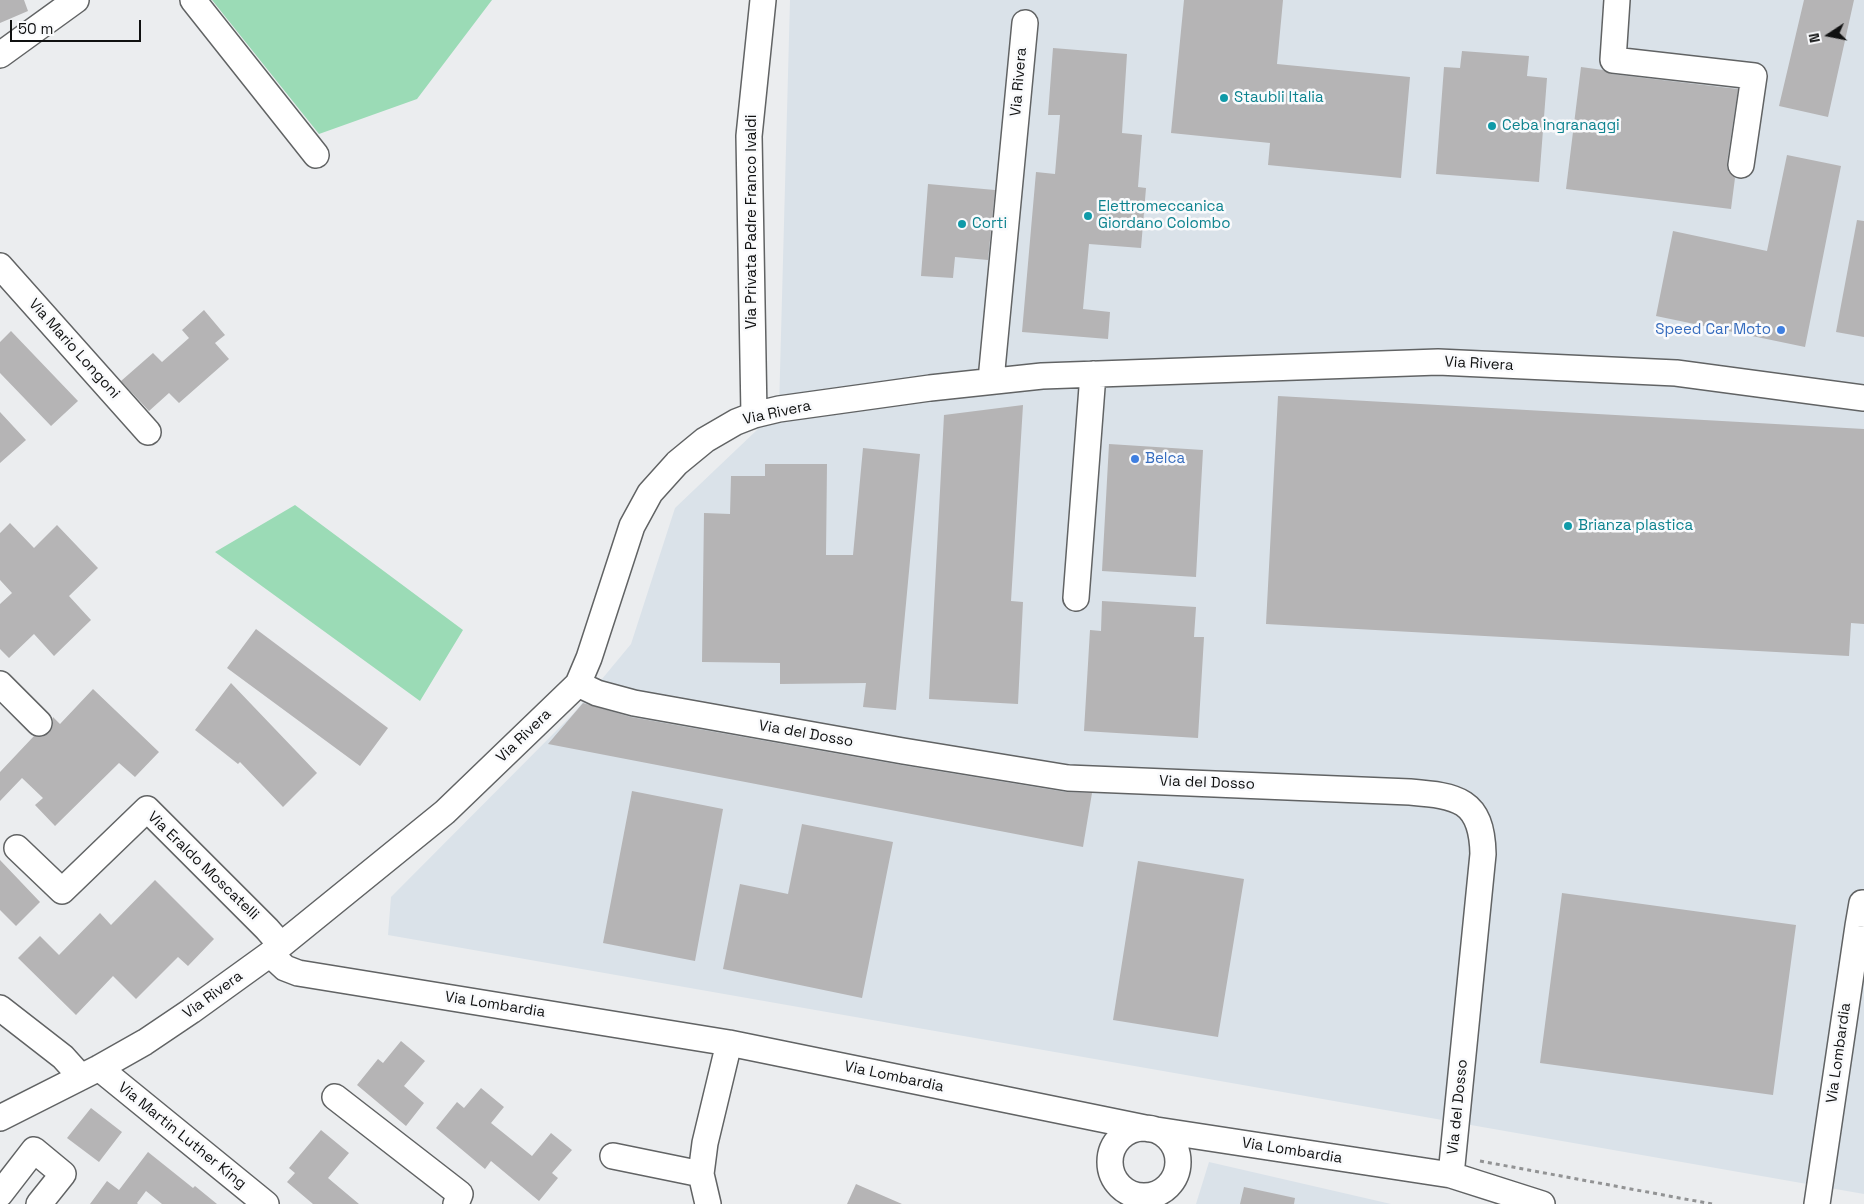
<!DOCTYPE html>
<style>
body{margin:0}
#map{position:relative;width:1864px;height:1204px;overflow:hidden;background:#ebedef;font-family:"Space Grotesk",sans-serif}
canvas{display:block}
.north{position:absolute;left:1804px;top:10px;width:50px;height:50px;-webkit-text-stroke:4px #f9fafc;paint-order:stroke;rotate:259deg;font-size:14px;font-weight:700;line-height:20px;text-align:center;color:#101111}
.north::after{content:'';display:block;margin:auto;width:18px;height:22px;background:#101111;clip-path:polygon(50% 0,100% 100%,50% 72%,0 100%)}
.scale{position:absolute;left:10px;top:20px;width:131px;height:22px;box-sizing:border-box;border:2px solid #101111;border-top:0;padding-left:6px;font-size:15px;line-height:18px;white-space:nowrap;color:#101111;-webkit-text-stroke:4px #f9fafc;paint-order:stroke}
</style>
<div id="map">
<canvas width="1864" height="1204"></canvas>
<div class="north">N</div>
<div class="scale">50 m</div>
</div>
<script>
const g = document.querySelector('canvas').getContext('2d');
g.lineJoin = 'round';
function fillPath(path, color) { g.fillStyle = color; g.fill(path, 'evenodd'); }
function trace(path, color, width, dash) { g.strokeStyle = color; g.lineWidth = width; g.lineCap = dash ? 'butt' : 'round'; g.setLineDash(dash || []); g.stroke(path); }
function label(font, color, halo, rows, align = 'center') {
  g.font = font + ' "Space Grotesk",sans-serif'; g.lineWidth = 5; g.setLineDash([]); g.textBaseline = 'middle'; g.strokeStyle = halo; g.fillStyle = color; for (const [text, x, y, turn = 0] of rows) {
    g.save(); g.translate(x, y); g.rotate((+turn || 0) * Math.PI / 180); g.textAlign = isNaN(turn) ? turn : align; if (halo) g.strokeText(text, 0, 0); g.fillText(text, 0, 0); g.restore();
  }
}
fillPath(new Path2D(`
 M790,0H1864V1194L388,935L391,897L573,714L631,644L675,508L779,409Z
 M1209,1162L1391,1204H1196Z`), '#dae2e9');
fillPath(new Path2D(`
 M212,0H492L417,99L319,134Z
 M295,505L463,630L420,701L215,552Z`), '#9bdbb6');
fillPath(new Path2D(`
 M0,0H24L28,11L0,23Z
 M1184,0H1283L1277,64L1410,77L1401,178L1268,165L1270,143L1171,133Z
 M1804,0H1854L1828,117L1779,106Z
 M1053,48L1127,54L1122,133L1142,135L1138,187L1146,188L1141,248L1089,244L1083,309L1110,312L1108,339L1022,332L1036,172L1055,174L1060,115H1048Z
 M1462,51L1529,56L1527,76L1547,78L1539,182L1436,174L1444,67L1460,68Z
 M1581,67L1603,70L1611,74L1738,89L1727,163L1728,171L1735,178L1731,209L1566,189Z
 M1787,155L1841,166L1805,347L1656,316L1673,231L1767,251Z
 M928,184L995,190L988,260L955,257L953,278L921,276Z
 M1857,220L1864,221V337L1836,332Z
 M204,310L225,335L215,343L229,359L179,403L169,393L149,411L121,381L153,353L162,362L189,338L182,330Z
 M11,331L78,401L51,426L0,373V342Z
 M1278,396L1864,429V624L1851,623L1849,656L1266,624Z
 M1023,405L1011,601L1023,602L1018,704L929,699L944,415Z
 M0,412L26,440L0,463Z
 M1109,444L1203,450L1196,577L1102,571Z
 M863,448L920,454L896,710L863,707L866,683L780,684V663L702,662L704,513L730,514L731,476H765V464H827L826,555H853Z
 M10,523L34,548L57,525L98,568L69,596L91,620L54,656L34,634L9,658L0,649V604L12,593L0,580V533Z
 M1102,601L1196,607L1194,637H1204L1198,738L1084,731L1090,630L1101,631Z
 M256,629L388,728L360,766L227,668Z
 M231,683L317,773L283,807L240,762L238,764L195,730Z
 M93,689L159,752L135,777L119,763L55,826L35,805L43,798L22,778L0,801V772L34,736L42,737L49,733L53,726V717L60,724Z
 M583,703L631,717L901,765L1066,792L1092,793L1083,847L548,744Z
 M632,791L723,809L695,961L603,943Z
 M802,824L893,842L862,998L723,969L740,884L788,894Z
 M0,860L40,902L16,926L0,910Z
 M1138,861L1244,879L1218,1037L1113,1020Z
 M155,880L214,939L188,966L178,957L136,999L113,976L76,1015L18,958L40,936L59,955L100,913L111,925Z
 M1562,893L1796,925L1773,1095L1540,1063Z
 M401,1041L425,1061L404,1086L424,1103L406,1126L357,1085L378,1059L383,1063Z
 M481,1088L504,1107L491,1123L532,1156L551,1133L572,1150L552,1173L558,1178L539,1201L491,1161L485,1169L436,1128L457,1102L464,1108Z
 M91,1108L122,1132L99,1162L67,1138Z
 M321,1130L349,1153L328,1178L359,1204H313L287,1182L295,1173L289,1168Z
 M148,1152L193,1188L195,1186L217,1204H162L146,1191L137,1203L138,1204H90L107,1181L119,1190Z
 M856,1184L902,1204H847Z
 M1244,1187L1295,1198L1294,1204H1240Z`), '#b5b4b5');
const minor = new Path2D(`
 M193,0L316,155
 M1617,0L1613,60L1754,76L1741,165
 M0,55L76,0
 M0,266L148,432
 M991,380L1025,23
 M754,415L749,136L763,0
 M1076,598L1093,374
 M0,684L39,723
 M578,684L597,693L634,703L903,751L1068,778L1410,792C1457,796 1482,799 1483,854L1451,1175
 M17,848L62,891L147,809L267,929L281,945
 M270,954L285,968L298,973L729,1043L1150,1129L1451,1175L1542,1204
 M0,1008L63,1057L81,1077
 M99,1068L266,1204
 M335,1097L460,1194L456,1204
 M0,1118L99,1068L145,1042L191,1011L270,954L445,812L578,684L589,658L632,526L650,493L677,463L705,440L736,422L754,415L779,409L930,388L1042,376L1438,362L1676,373L1864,398
 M1110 1162a34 34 0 1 1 68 0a34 34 0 1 1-68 0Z
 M613,1156L701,1174
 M0,1194L34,1150L63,1174L39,1204
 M708,1204L701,1174L705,1143L729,1043
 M1817,1204L1858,926L1862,903H1864`);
trace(minor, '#616364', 28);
trace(new Path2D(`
 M1480,1161L1712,1204`), '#929394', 3, [4, 4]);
trace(minor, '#fff', 25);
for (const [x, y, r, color] of [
 [1224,98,5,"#0f9aa8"],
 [1492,126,5,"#0f9aa8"],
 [1088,216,5,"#0f9aa8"],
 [962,224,5,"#0f9aa8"],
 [1781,330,5,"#3f7fe0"],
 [1135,459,5,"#3f7fe0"],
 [1568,526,5,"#0f9aa8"]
]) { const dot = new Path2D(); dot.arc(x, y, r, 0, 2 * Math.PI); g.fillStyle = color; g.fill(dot); trace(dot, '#f9fafc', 2); }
label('15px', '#101111', '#f9fafc', [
 ["Via Rivera",1019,82,-85],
 ["Via Privata Padre Franco Ivaldi",752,222,-90],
 ["Via Mario Longoni",74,349,48],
 ["Via Rivera",1479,364,3],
 ["Via Rivera",777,413,-12],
 ["Via del Dosso",806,734,10],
 ["Via Rivera",524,736,-44],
 ["Via del Dosso",1207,783,2],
 ["Via Eraldo Moscatelli",203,866,44],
 ["Via Rivera",213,995,-36],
 ["Via Lombardia",495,1005,9],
 ["Via Lombardia",1839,1053,-82],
 ["Via Lombardia",894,1077,12],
 ["Via del Dosso",1458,1107,-84],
 ["Via Martin Luther King",182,1136,39],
 ["Via Lombardia",1292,1151,9]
]);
label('15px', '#0d838f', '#f9fafc', [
 ["Staubli Italia",1234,98],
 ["Ceba ingranaggi",1502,126],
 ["Elettromeccanica",1098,207],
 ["Giordano Colombo",1098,224],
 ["Corti",972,224],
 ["Brianza plastica",1578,526]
], 'left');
label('15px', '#366cbe', '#f9fafc', [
 ["Speed Car Moto",1771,330],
 ["Belca",1145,459,"left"]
], 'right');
</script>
